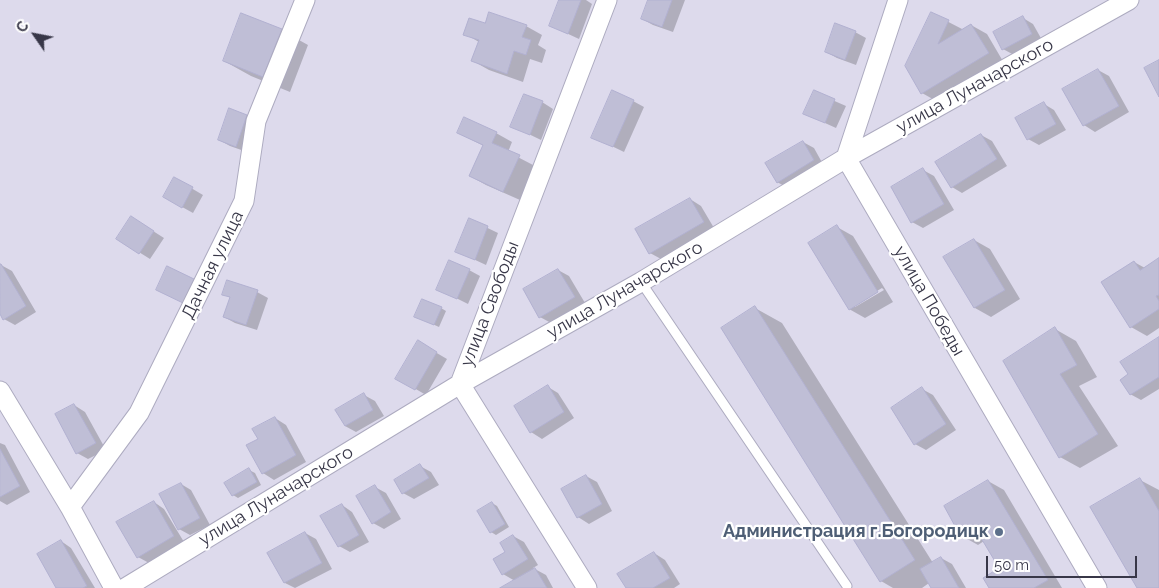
<!DOCTYPE html>
<meta charset="utf-8">
<style>
body{margin:0}
#map{position:relative;width:1159px;height:588px;overflow:hidden;background:#eae8f4;font-family:Raleway,sans-serif}
canvas{display:block}
.north{position:absolute;left:10px;top:10px;width:50px;height:50px;-webkit-text-stroke:4px #fff;paint-order:stroke;rotate:303deg;font-size:14px;font-weight:700;line-height:20px;text-align:center;color:#383748}
.north::after{content:'';display:block;margin:auto;width:18px;height:22px;background:#383748;clip-path:polygon(50% 0,100% 100%,50% 72%,0 100%)}
.scale{position:absolute;left:986px;top:556px;width:151px;height:22px;box-sizing:border-box;border:2px solid #383748;border-top:0;padding-left:6px;font-size:15px;line-height:18px;white-space:nowrap;color:#383748;-webkit-text-stroke:4px #fff;paint-order:stroke}
</style>
<div id="map">
<canvas width="1159" height="588"></canvas>
<div class="north">С</div>
<div class="scale">50 m</div>
</div>
<script>
const g = document.querySelector('canvas').getContext('2d');
g.lineJoin = 'round';
function fillPath(path, color) { g.fillStyle = color; g.fill(path, 'evenodd'); }
function trace(path, color, width, dash) { g.strokeStyle = color; g.lineWidth = width; g.lineCap = dash ? 'butt' : 'round'; g.setLineDash(dash || []); g.stroke(path); }
function label(font, color, halo, rows, align = 'center') {
  g.font = font + ' Raleway,sans-serif'; g.lineWidth = 4.5; g.setLineDash([]); g.textBaseline = 'middle'; g.strokeStyle = halo; g.fillStyle = color; for (const [text, x, y, turn = 0] of rows) {
    g.save(); g.translate(x, y); g.rotate((+turn || 0) * Math.PI / 180); g.textAlign = isNaN(turn) ? turn : align; if (halo) g.strokeText(text, 0, 0); g.fillText(text, 0, 0); g.restore();
  }
}
fillPath(new Path2D(`
 M0,0H1159V588H0Z`), '#dddaec');
fillPath(new Path2D(`
 M561,0H586L592,4L579,39L551,26Z
 M649,0H685L673,32L653,25L642,19Z
 M931,13L964,30L971,25L987,34L1004,63L938,102L922,93Z
 M1023,18L1033,24L1042,40L1014,55L1003,49Z
 M486,25L526,26L542,35L538,45L546,50L542,63L530,59L523,82L489,70L473,61L479,42L465,34Z
 M281,30L308,45L290,92L251,76L224,61Z
 M855,32L866,38L856,65L837,58L826,52Z
 M1098,70L1109,76L1129,112L1095,132L1084,125Z
 M814,92L846,106L836,128L805,114Z
 M633,101L644,107L624,152L593,137Z
 M542,102L553,109L541,140L512,126Z
 M1044,104L1054,110L1066,130L1039,145L1028,139Z
 M230,110L247,116L258,122L247,152L230,146L219,140Z
 M458,133H496L512,142L508,152L535,166L520,200L486,185L470,176L484,146Z
 M981,135L992,141L1007,166L962,193L952,187Z
 M803,142L814,148L824,166L788,188L777,182Z
 M923,170L934,176L954,210L923,228L912,222Z
 M174,178L203,195L193,213L164,197Z
 M690,199L701,206L714,228L661,259L650,253Z
 M469,219L498,233L486,265L456,251Z
 M142,224L164,238L150,259L118,239Z
 M837,227L853,236L893,302L865,318L849,309ZM882,288L884,290L855,307V304Z
 M974,240L990,249L1020,299L991,317L975,308L945,258Z
 M1159,259V328L1147,336L1131,327L1134,262L1145,268Z
 M1,265L12,271L36,312L15,325L4,319L0,312V266Z
 M469,270L480,276L468,304L438,289Z
 M558,270L569,276L585,303L551,323L540,317Z
 M228,282L257,292L268,298L257,330L235,323L224,317L231,298L224,294Z
 M441,308L446,311L439,327L421,319Z
 M755,308L782,323L933,563L941,558L952,564L966,588H932L929,583L922,588H893L881,581Z
 M1055,329L1076,341L1097,377L1079,386L1118,446L1080,468L1060,457Z
 M1159,338V389L1141,400L1130,394L1129,375Z
 M418,342L447,359L426,395L397,378Z
 M548,387L558,393L574,418L542,439L531,432L515,407Z
 M922,389L933,395L956,430L926,450L915,444Z
 M364,395L375,401L384,416L356,432L345,426Z
 M74,405L85,412L106,450L88,459L77,453Z
 M275,418L286,425L306,462L274,480L263,473L248,446L259,440Z
 M0,443L5,445L30,492L7,505L0,501Z
 M420,466L431,472L439,485L414,499L403,493Z
 M249,470L255,473L261,485L238,498L233,495Z
 M586,476L597,482L612,511L589,524L578,517Z
 M1140,480L1159,490V588H1139Z
 M988,481L1004,490L1062,588H990L1000,569L984,541L978,545L962,536Z
 M181,484L191,490L210,525L190,535L179,529Z
 M375,487L386,493L401,519L384,529L373,523Z
 M154,502L164,509L184,542L149,563L138,557Z
 M492,503L497,506L509,527L496,535L491,532Z
 M342,505L352,512L369,542L350,552L339,546Z
 M305,533L316,539L332,569L295,588L285,583L269,553Z
 M513,536L524,542L538,565L533,568L546,575L553,588H502L515,581L503,574L507,552Z
 M61,541L71,548L95,588H57Z
 M654,553L665,560L680,584L674,588H627Z`), '#0003');
const building = new Path2D(`
 M559,0H581L568,34L549,26Z
 M648,0H672L662,27L641,19Z
 M489,12L527,25L522,37L531,40L526,55L514,51L507,74L471,61L479,40L463,35L469,18L485,23Z
 M931,12L949,20L938,44L971,24L989,53L921,94L905,66Z
 M241,13L282,29L263,77L223,61Z
 M1023,16L1032,34L1002,50L993,32Z
 M835,23L856,31L845,60L825,52Z
 M1159,60V97L1144,68Z
 M1098,69L1119,106L1083,126L1062,89Z
 M612,90L634,100L613,147L591,138Z
 M814,90L835,99L825,123L803,114Z
 M524,94L543,101L530,135L510,127Z
 M1044,102L1056,124L1027,140L1015,118Z
 M229,108L247,115L236,147L218,140Z
 M464,117L497,132L492,143L520,155L503,192L469,176L483,145L457,133Z
 M981,134L997,159L951,188L935,162Z
 M803,141L814,160L777,183L765,163Z
 M923,168L944,204L911,223L891,187Z
 M174,177L193,187L182,208L163,197Z
 M690,198L704,222L649,254L635,229Z
 M131,216L154,231L139,254L116,239Z
 M469,218L488,226L475,260L455,252Z
 M837,225L878,292L849,310L808,243Z
 M974,239L1005,290L974,308L943,257Z
 M1159,258V295L1156,296L1159,301V309L1130,328L1101,282L1134,261L1140,270Z
 M449,260L470,269L457,299L436,290Z
 M0,264H1L26,306L3,320L0,314Z
 M167,266L194,279L183,303L156,290Z
 M558,269L575,297L539,318L523,289Z
 M227,280L258,290L246,325L223,317L230,297L222,295Z
 M422,299L442,307L434,325L414,317Z
 M755,306L915,560L880,582L721,328Z
 M1055,327L1077,365L1060,374L1098,434L1059,458L1003,361Z
 M1159,337V377L1130,395L1120,380L1128,374L1120,362Z
 M418,340L437,352L415,390L395,379Z
 M548,385L564,412L530,433L514,406Z
 M922,387L946,424L914,445L891,408Z
 M364,393L373,410L345,426L335,410Z
 M74,404L96,443L76,454L55,414Z
 M275,417L296,455L262,474L246,445L258,439L252,429Z
 M0,449L20,486L0,497Z
 M420,464L429,478L402,494L394,480Z
 M249,468L257,482L232,496L224,483Z
 M586,475L602,504L577,518L561,489Z
 M1140,478L1159,511V588H1137L1090,507Z
 M988,480L1048,580L1034,588H989L983,578L999,568L975,528L961,537L944,506Z
 M181,483L200,518L178,530L159,494Z
 M375,485L391,512L372,524L356,496Z
 M154,501L174,536L137,558L116,522Z
 M492,502L505,524L490,533L477,511Z
 M342,504L359,535L338,547L320,516Z
 M305,532L322,563L284,583L267,553Z
 M513,535L528,559L502,575L493,559L505,552L500,543Z
 M61,540L87,586L83,588H56L37,554Z
 M654,552L670,578L653,588H626L617,574Z
 M941,557L959,588H931L920,569Z
 M535,568L547,588H500Z`);
fillPath(building, '#bfbed6');
trace(building, '#b2b1d1', 1);
const service = new Path2D(`
 M641,282L847,586`);
const minor = new Path2D(`
 M898,0L846,158L1097,588
 M0,391L70,507L114,588
 M70,507L139,413L244,201L256,121L305,0
 M125,588L460,384L641,282L846,158L1129,0
 M587,588L460,384L607,0`);
trace(service, '#adabc0', 11);
trace(minor, '#adabc0', 21);
trace(service, '#fff', 9);
trace(minor, '#fff', 19);
for (const [x, y, r, color] of [
 [999,532,5,"#5c6f8a"]
]) { const dot = new Path2D(); dot.arc(x, y, r, 0, 2 * Math.PI); g.fillStyle = color; g.fill(dot); trace(dot, '#fff', 2); }
label('18px', '#383748', '#fff', [
 ["улица Луначарского",975,86,-29],
 ["Дачная улица",213,265,-64],
 ["улица Луначарского",625,290,-30],
 ["улица Победы",929,301,60],
 ["улица Свободы",490,304,-69],
 ["улица Луначарского",276,496,-31]
]);
label('bold 18px', '#4e5e75', '#fff', [
 ["Администрация г.Богородицк",989,532]
], 'right');
</script>
